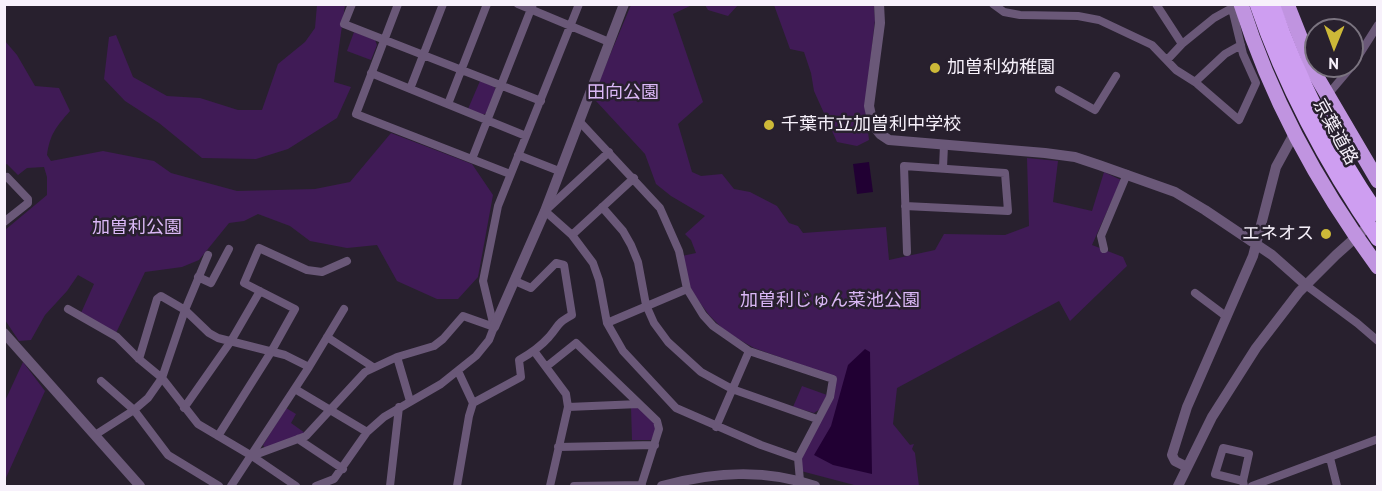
<!DOCTYPE html>
<meta charset="utf-8">
<style>
body{margin:0}
#map{position:relative;width:1382px;height:491px;overflow:hidden;background:#28202e;font-family:"PT Sans",sans-serif}
canvas{display:block}
.frame{position:absolute;inset:0;border:6px solid #f7f1fb;pointer-events:none}
.north{position:absolute;left:1304px;top:18px;width:60px;height:60px;box-sizing:border-box;background:#28202e;border:2px solid #7b7480;border-radius:50%;rotate:181deg;font-size:16px;font-weight:700;line-height:24px;text-align:center;color:#f7f1fb}
.north::after{content:'';display:block;margin:auto;width:21px;height:27px;background:#cdb938;clip-path:polygon(50% 0,100% 100%,50% 72%,0 100%)}
</style>
<div id="map">
<canvas width="1382" height="491"></canvas>
<div class="frame"></div>
<div class="north">N</div>
</div>
<script>
const g = document.querySelector('canvas').getContext('2d');
g.lineJoin = 'round';
function fillPath(path, color) { g.fillStyle = color; g.fill(path, 'evenodd'); }
function trace(path, color, width, dash) { g.strokeStyle = color; g.lineWidth = width; g.lineCap = dash ? 'butt' : 'round'; g.setLineDash(dash || []); g.stroke(path); }
function label(font, color, halo, rows, align = 'center') {
  g.font = font + ' "PT Sans","Noto Sans JP",sans-serif'; g.lineWidth = 5; g.setLineDash([]); g.textBaseline = 'middle'; g.strokeStyle = halo; g.fillStyle = color; for (const [text, x, y, turn = 0] of rows) {
    g.save(); g.translate(x, y); g.rotate((+turn || 0) * Math.PI / 180); g.textAlign = isNaN(turn) ? turn : align; if (halo) g.strokeText(text, 0, 0); g.fillText(text, 0, 0); g.restore();
  }
}
fillPath(new Path2D(`
 M317,5H345L334,82L351,87L337,118L288,149L256,159L202,158L159,123L125,101L104,79L109,37L116,35L133,77L167,96L200,98L238,110H262L278,64L305,42L315,28Z
 M631,5H692L673,14L703,102L678,124L692,172L701,176L722,174L734,189L750,192L777,206L789,223L798,226L803,233L886,227L889,260L935,250L944,234L1005,235L1029,226L1027,158L1058,161L1053,202L1092,211L1104,172L1121,180L1092,245L1123,257L1127,266L1070,321L1059,301L897,388L893,424L910,445L914,444L912,449L915,453L919,486H858L801,471L800,459L836,377L754,348L726,332L709,315L689,288L682,256L696,253L691,240L685,234L705,216L671,196L656,184L645,154L596,101L594,93Z
 M705,5H738L728,16L708,10Z
 M774,5H874L875,20L865,107L869,140L857,146L837,142L814,91L811,73L804,52L790,49Z
 M354,32L375,40L377,45L371,60L347,51Z
 M5,41L17,55L35,86L59,88L70,111C56,127 50,134 47,155L51,161L103,151L154,161L171,173L237,191L315,189L350,182L391,133L472,164L493,195L478,277L458,299H437L397,281L377,245L347,248L310,241L290,226L258,214L244,221L229,223L199,260L182,267L145,272L116,333L81,313L94,284L78,275L67,291L45,315L31,340L19,341L5,320V230L47,195V177L44,167L27,168L18,175L7,164L5,165Z
 M480,81L494,86L496,91L487,113L482,115L468,109Z
 M23,362L45,391L5,480V401Z
 M802,386L827,395L820,409L814,413L793,407Z
 M631,407H639L655,422L656,430L651,440H632Z
 M286,408L296,414L291,423L305,433L265,448L263,445Z`), '#401b56');
fillPath(new Path2D(`
 M869,162L873,192L857,194L853,164Z
 M865,349L870,352L872,474L833,465L814,455L831,426L848,365Z`), '#210033');
trace(new Path2D(`
 M352,4L344,24L541,101
 M398,4L356,114L510,174
 M518,4L609,42
 M993,4L1004,12L1020,15L1078,16L1099,20L1152,45L1176,70L1195,82L1239,120L1256,83L1243,54L1231,4
 M1156,4L1182,44L1167,60
 M1182,44L1214,18L1232,8
 M1352,66L1378,25
 M371,73L526,136
 M1195,82L1225,54L1241,45
 M410,89L443,4
 M1059,90L1095,110L1116,76
 M1325,98L1352,66
 M448,104L487,4
 M579,121L660,208L679,251L687,289L703,315L713,326L749,351L833,379L830,397L798,458L800,481
 M609,152L545,211L572,235L593,263L599,280L607,323L623,351L676,408L761,445L798,458
 M518,155L559,171
 M472,159L533,4
 M943,168L944,145
 M905,206L1008,211L1005,173L904,166L907,252
 M602,207L623,231L631,245L638,262L646,305L654,323L668,342L701,372L732,389L817,419
 M4,222L28,203V199L7,177
 M572,235L634,178
 M1104,249L1101,236L1127,174
 M198,277L211,283L229,249
 M1307,286L1357,323L1378,341
 M1195,293L1227,317
 M68,309L117,337L139,359L162,378L198,424L252,456L296,486
 M607,323L687,289
 M327,337L373,367
 M534,351L566,394L568,407L550,486
 M397,357L410,401
 M139,359L157,299L161,296L185,310L209,333L218,338L285,355L309,367
 M546,367L576,343L657,421L659,429L641,486
 M458,371L473,403
 M101,381L134,410L168,455L219,486
 M295,389L367,432
 M568,407L639,404
 M184,408L231,341L260,291
 M716,427L749,351
 M95,435L134,410L148,398L162,378L185,310L208,255
 M218,436L271,352L295,309L244,283L259,248L307,270L322,272L347,261
 M298,439L343,469
 M558,447L655,445
 M252,456L306,436L365,372L397,357L434,346L443,339L463,316L494,327
 M1330,458L1337,486
 M1243,481L1215,474L1223,448L1249,454L1243,481L1244,486
 M231,486L309,367L344,309
 M316,486L334,479L367,432L384,417L441,384L476,356L489,340L494,327L483,281L498,206L579,4
 M390,486L399,407
 M457,486L469,416L473,403L521,377L519,360C530,354 540,347 549,337C560,324 556,324 572,315L564,265L556,263L531,288L515,281
 M574,486L642,485
 M1252,486L1378,439`), '#6a5878', 8);
trace(new Path2D(`
 M879,4L880,23L869,106L873,125L880,134L889,140L1045,153L1075,157L1099,165L1175,192L1205,210L1272,255L1307,286
 M494,327L545,211L624,4
 M4,333L140,486
 M1187,467L1175,461L1172,455L1187,407L1253,256L1276,167L1294,134
 M662,486C713,472 764,468 815,486
 M1178,486L1212,417L1256,348L1299,292L1336,255L1374,221`), '#6a5878', 10);
trace(new Path2D(`
 M1241,4C1271,99 1319,187 1378,267
 M1287,4L1314,72L1378,181`), '#c094e0', 15);
trace(new Path2D(`
 M1257,4C1286,89 1327,165 1378,239
 M1272,4C1298,78 1333,150 1378,214`), '#ce9ef1', 15);
for (const [x, y, r, color] of [
 [935,68,6,"#cdb938"],
 [769,125,6,"#cdb938"],
 [1326,234,6,"#cdb938"]
]) { const dot = new Path2D(); dot.arc(x, y, r, 0, 2 * Math.PI); g.fillStyle = color; g.fill(dot); trace(dot, '#28202e', 2); }
label('18px', '#f7f1fb', '#28202e', [
 ["加曽利幼稚園",947,68],
 ["千葉市立加曽利中学校",781,125],
 ["エネオス",1314,234,"right"]
], 'left');
label('18px', '#dbb8f6', '#28202e', [
 ["田向公園",623,93],
 ["加曽利公園",137,228],
 ["加曽利じゅん菜池公園",830,301]
]);
label('18px', '#f7f1fb', '#28202e', [
 ["京葉道路",1335,132,61]
]);
</script>
